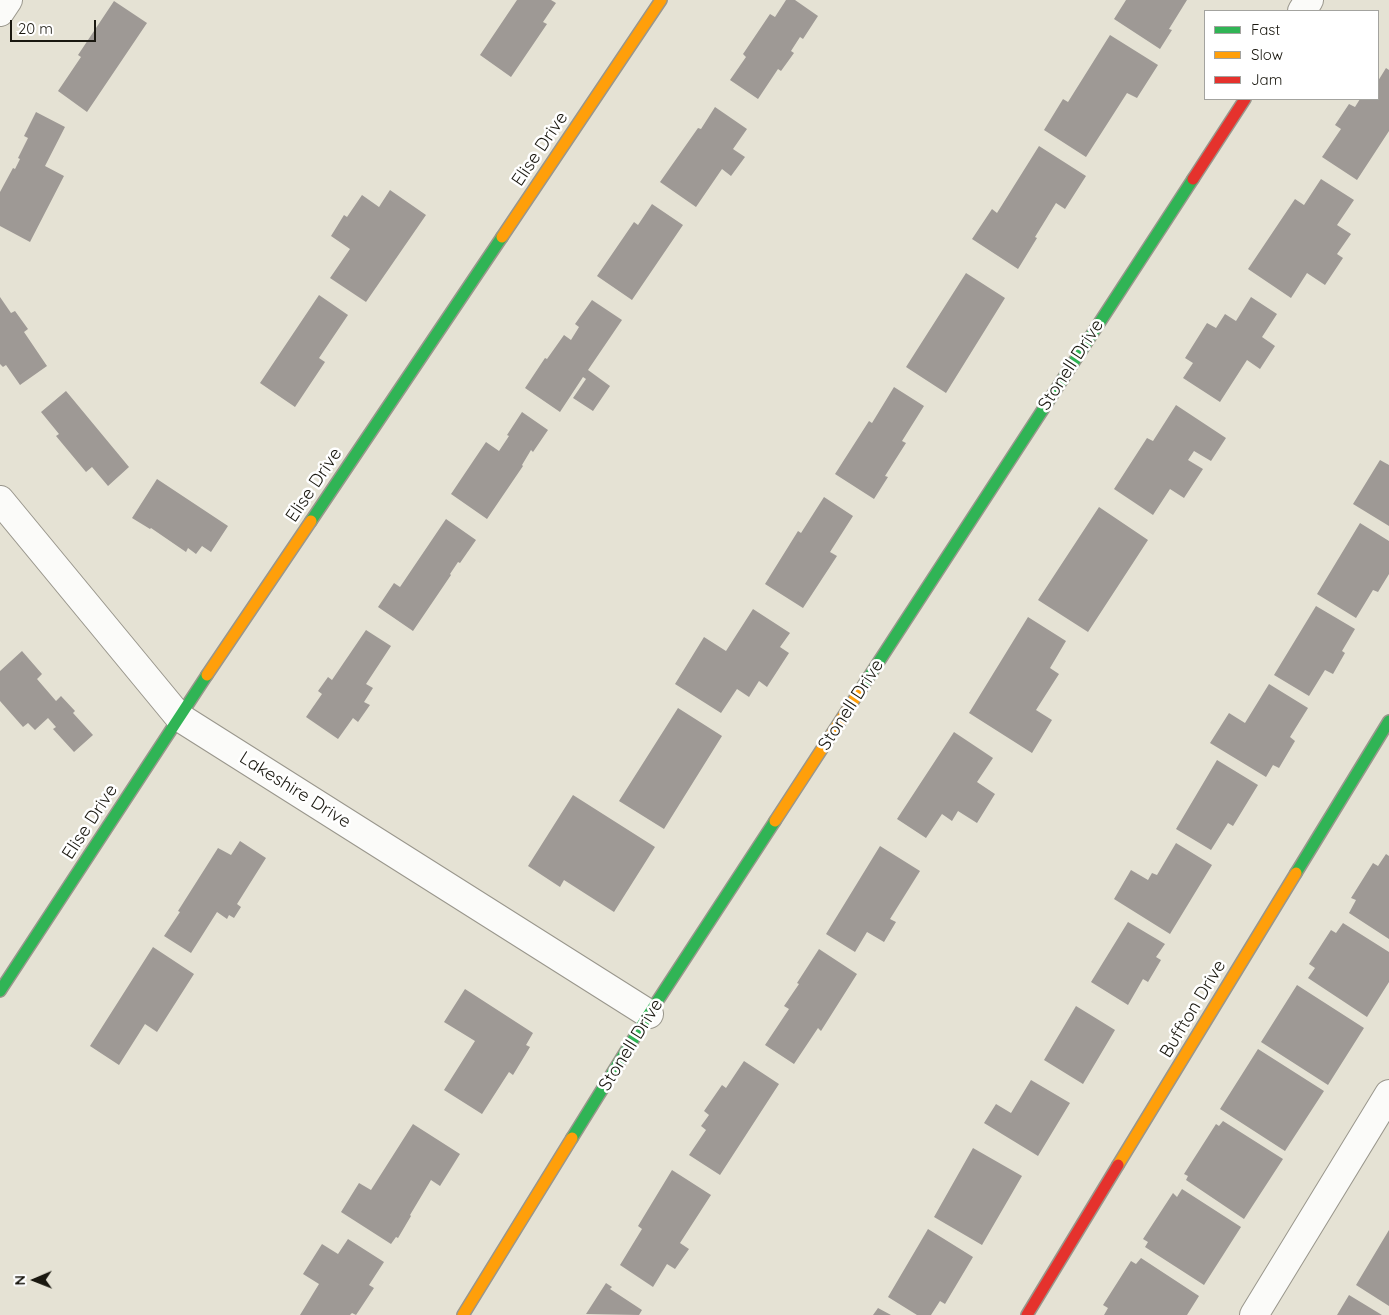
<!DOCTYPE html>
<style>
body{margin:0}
#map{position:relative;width:1389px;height:1315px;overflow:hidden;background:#e5e2d4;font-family:Quicksand,sans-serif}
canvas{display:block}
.legend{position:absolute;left:1204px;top:10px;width:175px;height:90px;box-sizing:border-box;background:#fff;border:1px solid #a3a39f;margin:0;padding:6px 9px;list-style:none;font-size:15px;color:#1a1810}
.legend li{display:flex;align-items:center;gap:10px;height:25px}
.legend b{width:25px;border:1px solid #a3a39f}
.north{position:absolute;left:10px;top:1255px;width:50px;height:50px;-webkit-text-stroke:4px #fff;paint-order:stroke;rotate:269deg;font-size:14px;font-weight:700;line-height:20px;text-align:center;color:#1a1810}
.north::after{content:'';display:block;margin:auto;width:18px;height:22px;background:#1a1810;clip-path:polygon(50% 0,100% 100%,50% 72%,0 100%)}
.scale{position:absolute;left:10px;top:20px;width:86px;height:22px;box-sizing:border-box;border:2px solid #1a1810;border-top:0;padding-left:6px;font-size:15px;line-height:18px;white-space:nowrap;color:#1a1810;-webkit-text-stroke:4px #fff;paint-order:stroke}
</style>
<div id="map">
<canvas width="1389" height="1315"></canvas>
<ul class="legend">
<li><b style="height:6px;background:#30b455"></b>Fast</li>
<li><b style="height:6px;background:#ff9f0a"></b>Slow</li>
<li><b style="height:6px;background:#e5322d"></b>Jam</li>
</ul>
<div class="north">N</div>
<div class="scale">20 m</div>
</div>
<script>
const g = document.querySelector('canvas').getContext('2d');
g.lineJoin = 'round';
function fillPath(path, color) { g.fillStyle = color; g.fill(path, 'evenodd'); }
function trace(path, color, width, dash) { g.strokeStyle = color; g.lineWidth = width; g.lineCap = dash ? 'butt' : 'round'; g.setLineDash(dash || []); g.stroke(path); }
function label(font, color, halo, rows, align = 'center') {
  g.font = font + ' Quicksand,sans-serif'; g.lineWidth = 5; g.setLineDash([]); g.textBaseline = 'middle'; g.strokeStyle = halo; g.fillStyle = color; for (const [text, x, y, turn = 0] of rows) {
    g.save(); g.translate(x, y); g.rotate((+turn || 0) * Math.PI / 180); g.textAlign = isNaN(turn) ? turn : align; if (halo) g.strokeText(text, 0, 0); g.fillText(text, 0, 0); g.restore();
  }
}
fillPath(new Path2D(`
 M517,0H551L556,3L543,22L547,24L511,77L480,55Z
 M786,0H795L818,16L803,39L800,37L791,51L794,53L781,71L778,69L758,99L730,80L746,57L743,54L770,14L775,17Z
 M1126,0H1187L1169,29L1172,30L1160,49L1114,19Z
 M114,1L147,23L87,112L58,91L81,57L78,55Z
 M1110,35L1158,65L1137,98L1127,93L1086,157L1044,130L1063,99L1068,102Z
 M1386,68L1389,70V131L1357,180L1322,157L1341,129L1335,125L1349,104L1355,107L1360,99H1378V81Z
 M715,107L747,129L733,149L745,157L731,176L722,169L696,207L660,182L698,128L701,129Z
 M36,112L65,127L45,166L64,176L30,242L0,226V192L13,168L15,169L20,159L18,158L28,138L24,136Z
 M1039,146L1086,176L1065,209L1056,203L1035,237L1037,238L1018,269L972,239L992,209L997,213Z
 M1321,179L1354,200L1337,225L1351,234L1337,254L1343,258L1325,285L1307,273L1291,298L1248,269L1295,199L1304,205Z
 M390,190L426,215L366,302L330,278L350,249L331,236L344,215L347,217L362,195L379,207Z
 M652,204L683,225L632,300L597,276L634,222L638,225Z
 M966,273L1005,298L946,393L906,367Z
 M319,295L348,315L319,358L325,362L295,407L260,383Z
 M0,297L11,313L15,311L28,329L24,332L47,366L20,385L6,365L3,367L0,364Z
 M1251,297L1277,314L1262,337L1275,346L1260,369L1247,360L1220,402L1183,378L1193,363L1185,358L1207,323L1216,328L1225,314L1236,321Z
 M592,300L622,320L588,370L610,386L593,411L573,398L586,379L583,377L560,412L525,388L545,358L547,359L564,335L571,340L579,327L575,324Z
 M894,387L924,406L902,441L906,443L885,476L888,477L874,499L835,474L869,421L872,423Z
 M66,391L129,467L108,486L92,467L86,472L56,436L59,434L41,412Z
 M1176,405L1226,438L1211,461L1194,451L1188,460L1203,469L1184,498L1170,489L1153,515L1114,489L1147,438L1153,441Z
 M522,412L548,430L533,452L531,450L522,465L523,466L487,519L451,494L486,442L499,451L509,436L507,435Z
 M1380,460L1389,465V526L1353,504Z
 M157,479L228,526L211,552L202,546L196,554L188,548L186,552L151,528L150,529L132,518Z
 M824,497L853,516L830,552L837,556L803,608L765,584L798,531L801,533Z
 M1099,507L1148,540L1088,632L1038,600Z
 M446,519L476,540L460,563L458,562L450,574L451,575L413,631L378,607L394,583L400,587Z
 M1360,523L1389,541V574L1378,592L1373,590L1356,618L1317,594Z
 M1316,606L1355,629L1342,651L1345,653L1333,674L1325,670L1309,696L1274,675Z
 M753,609L790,633L780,647L789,653L767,687L759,681L749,697L737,689L721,713L675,684L704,637L726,651Z
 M1028,617L1066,641L1050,668L1059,674L1036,710L1052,720L1032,753L969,713Z
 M366,630L391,646L366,684L373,688L364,702L370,705L358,722L353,718L338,739L306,717L322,694L318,691L328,677L332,680Z
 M22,651L42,674L37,679L56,701L61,696L75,711L73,713L93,735L74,752L53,729L56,727L48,718L35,730L28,723L23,727L0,701V671Z
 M1269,684L1308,708L1290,737L1295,741L1279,768L1273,765L1266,777L1210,743L1229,713L1245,723Z
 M678,708L722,736L664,829L619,801Z
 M954,732L993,758L977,782L995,794L977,823L958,811L952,821L942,814L926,838L897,819Z
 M1217,760L1258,785L1233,826L1228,823L1211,850L1176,829Z
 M573,795L655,847L614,912L564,880L560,887L528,866Z
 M240,841L266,858L237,904L241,907L234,918L229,915L227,919L217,912L191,953L164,936L180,912L178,911L218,848L231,855Z
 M1176,843L1212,865L1170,934L1114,899L1131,870L1148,880L1152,873L1157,875Z
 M880,846L920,871L890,919L896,922L884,942L867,932L855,952L826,934Z
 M1386,854L1389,856V939L1349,913L1356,900L1351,898L1373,863L1378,866Z
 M1128,922L1165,944L1156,957L1161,960L1148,982L1143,979L1128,1005L1091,982Z
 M1343,923L1389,952V982L1367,1017L1308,978L1315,968L1309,964L1331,930L1336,933Z
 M153,947L194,974L157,1032L145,1024L119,1065L90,1046Z
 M819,949L857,974L821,1031L818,1028L794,1064L765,1045L789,1009L784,1006L799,984L797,983Z
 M1297,985L1364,1028L1328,1085L1261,1042Z
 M465,989L533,1033L526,1045L530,1047L513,1075L509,1072L482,1114L444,1090L475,1041L444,1022Z
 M1076,1006L1115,1030L1083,1084L1044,1060Z
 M1258,1049L1324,1091L1285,1151L1220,1109Z
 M744,1061L779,1084L720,1175L689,1155L706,1130L701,1126L709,1115L704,1111L722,1085L726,1088Z
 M1031,1080L1070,1103L1038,1156L984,1123L996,1104L1011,1113Z
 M1223,1121L1283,1159L1244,1219L1186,1180L1188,1176L1184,1174L1216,1124L1219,1126Z
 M413,1124L460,1154L440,1186L431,1180L410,1215L411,1216L398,1238L396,1237L391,1244L341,1212L359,1183L371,1190Z
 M973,1148L1022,1176L982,1245L934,1217Z
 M672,1170L711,1195L680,1243L689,1249L675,1269L667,1264L653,1287L620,1265L642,1229L638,1226Z
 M1182,1189L1241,1227L1204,1285L1145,1247L1148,1242L1143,1239L1173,1193L1177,1197Z
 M928,1229L973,1257L945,1304L940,1301L931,1315H917L888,1297Z
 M1389,1230V1306L1356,1285Z
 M348,1239L384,1262L369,1285L374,1288L356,1315L352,1313L350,1315H300L319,1284L303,1274L322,1244L338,1254Z
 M1141,1258L1199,1296L1187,1315H1104L1108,1308L1103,1305L1131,1261L1136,1264Z
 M606,1283L612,1287L610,1289L642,1310L639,1315L586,1314Z
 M1349,1295L1382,1315H1337Z
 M878,1308L891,1315H873Z`), '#9e9995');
const street = new Path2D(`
 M1302,11L1309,0
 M0,12L8,0
 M0,500L179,717L649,1014
 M1254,1315L1389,1094`);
const fast = new Path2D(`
 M311,521L502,237
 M861,689L1193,179
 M1296,873L1389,721
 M0,991L207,675
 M572,1138L649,1014L775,821`);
const slow = new Path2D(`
 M502,237L661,0
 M207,675L311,521
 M775,821L861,689
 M1118,1165L1296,873
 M463,1315L572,1138`);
const jam = new Path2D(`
 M1193,179L1245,99
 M1027,1315L1118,1165`);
trace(street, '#99968c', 30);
trace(fast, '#99968c', 14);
trace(slow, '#99968c', 14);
trace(jam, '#99968c', 14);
trace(street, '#fbfbf9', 28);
trace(fast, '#30b455', 11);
trace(slow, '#ff9f0a', 11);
trace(jam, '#e5322d', 11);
label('18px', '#1a1810', '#fff', [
 ["Elise Drive",540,149,-56],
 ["Stonell Drive",1071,365,-57],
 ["Elise Drive",314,485,-56],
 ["Stonell Drive",851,705,-57],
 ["Lakeshire Drive",295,790,32],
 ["Elise Drive",90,822,-57],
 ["Buffton Drive",1193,1009,-59],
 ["Stonell Drive",631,1045,-58]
]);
</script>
